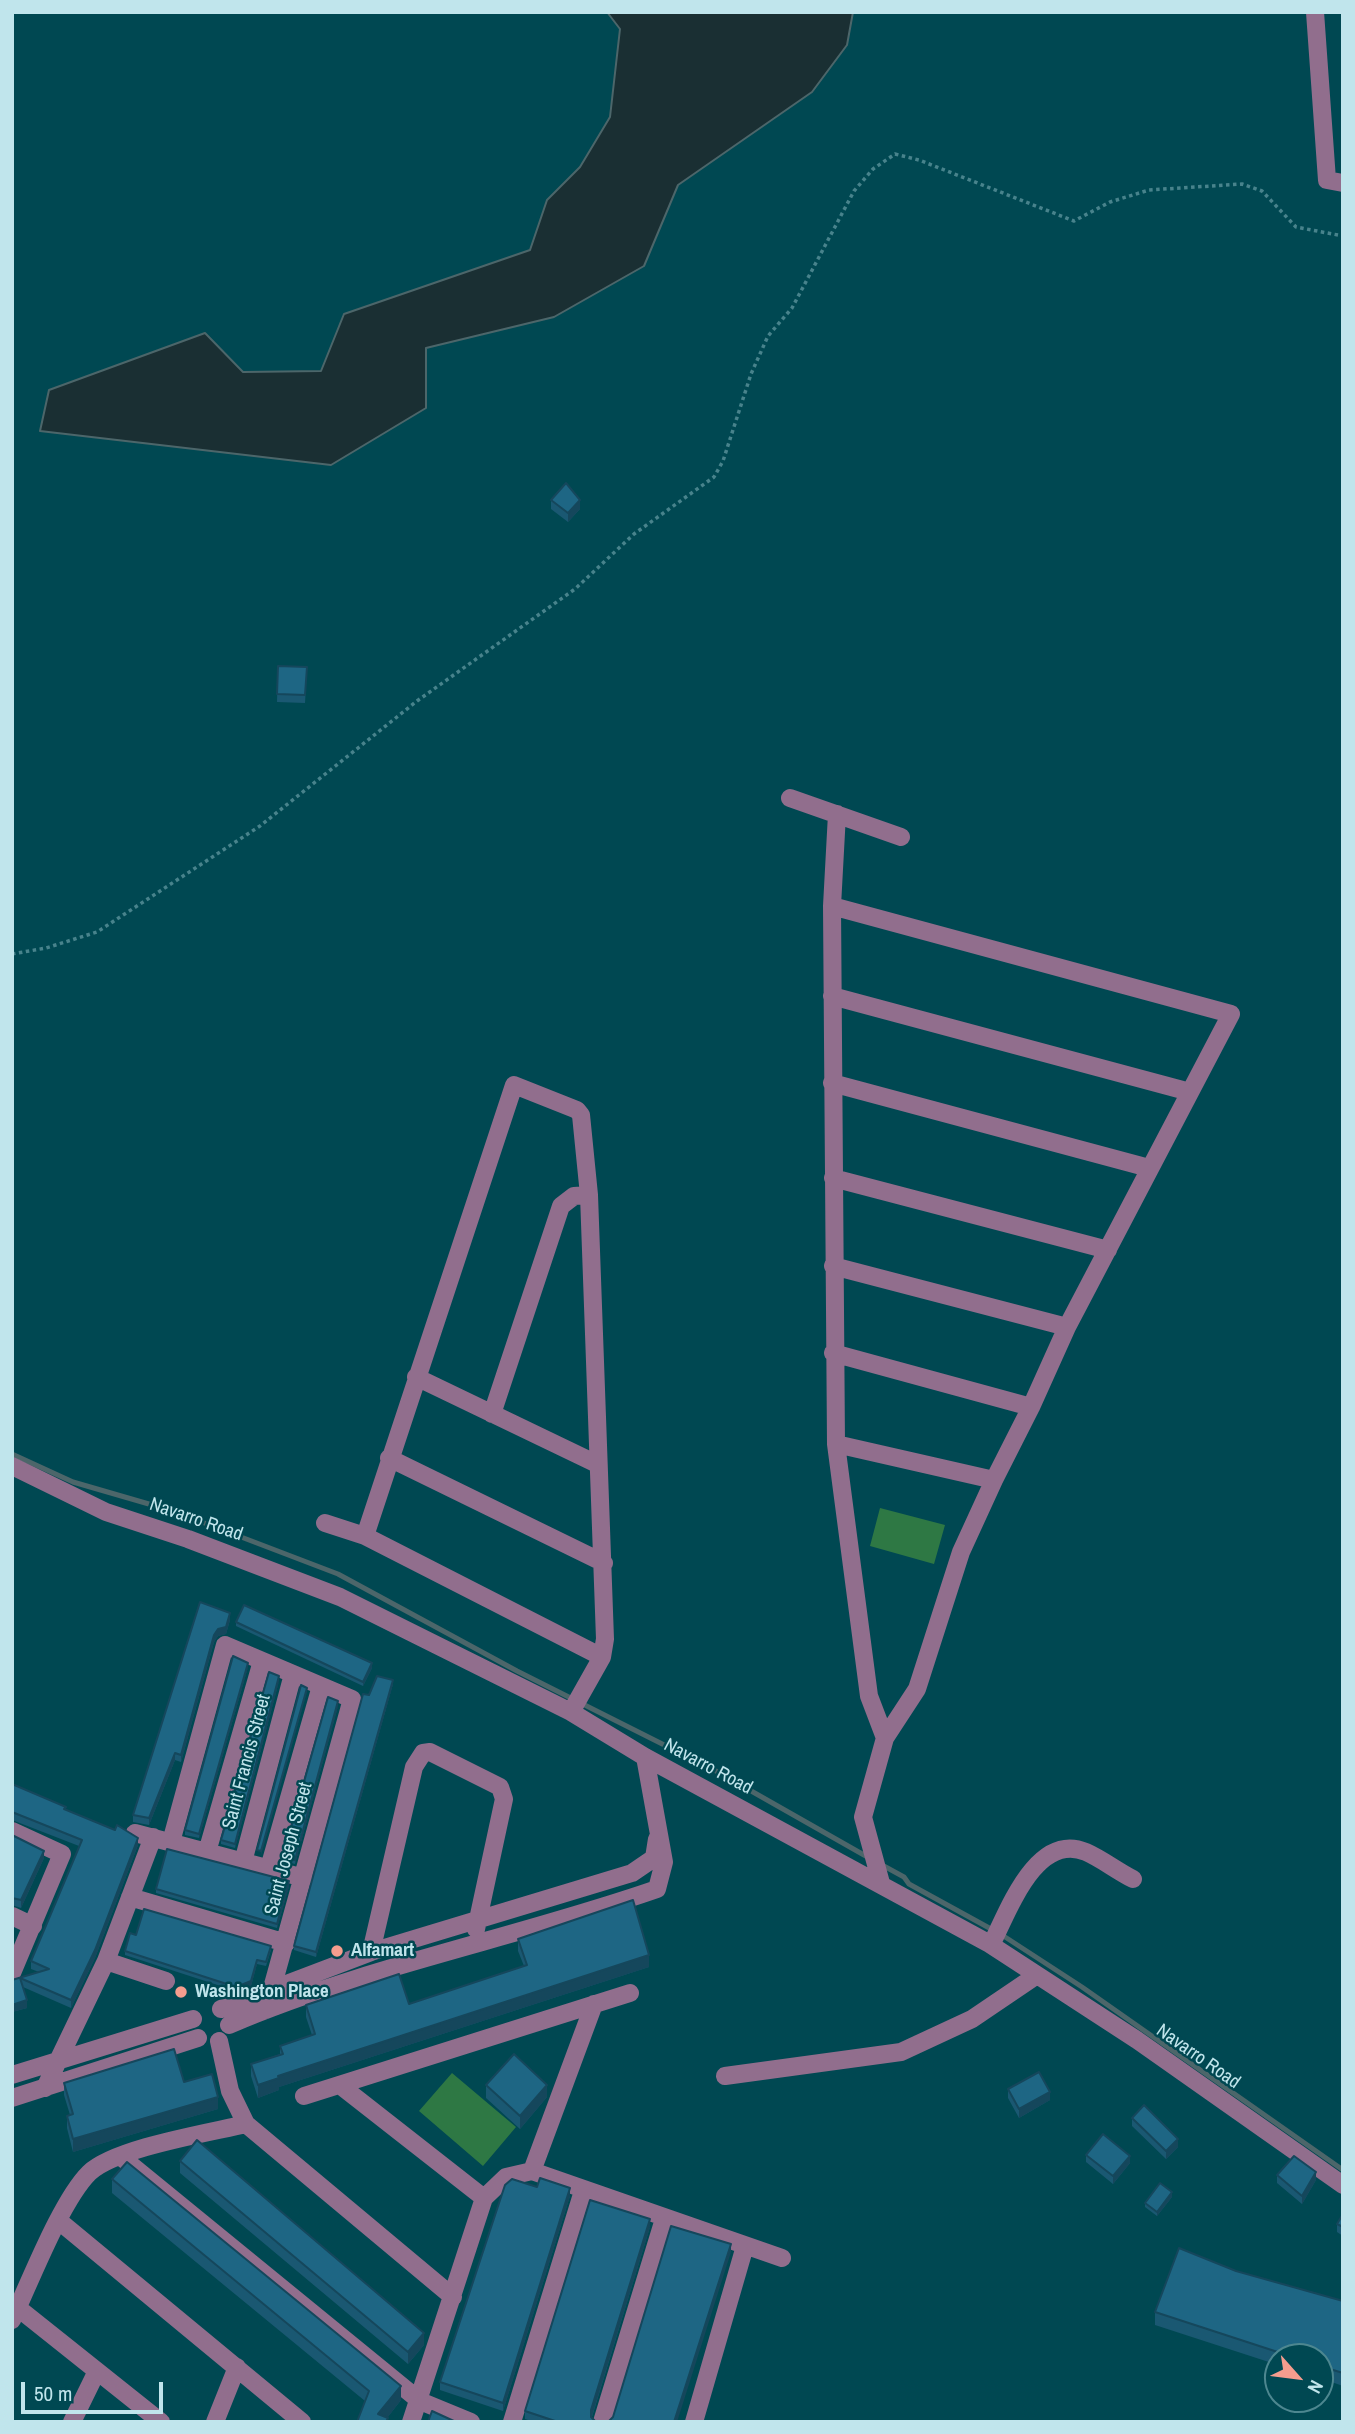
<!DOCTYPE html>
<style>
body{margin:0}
#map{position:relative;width:1355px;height:2434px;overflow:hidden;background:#004852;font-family:"Archivo Narrow",sans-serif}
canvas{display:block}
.frame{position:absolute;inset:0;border:14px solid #c0e5ec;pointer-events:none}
.north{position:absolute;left:1264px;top:2343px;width:70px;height:70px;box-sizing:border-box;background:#004852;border:2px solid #4d8790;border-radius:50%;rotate:118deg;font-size:19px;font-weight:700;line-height:28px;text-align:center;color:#c0e5ec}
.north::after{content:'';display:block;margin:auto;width:24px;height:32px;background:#f59d8e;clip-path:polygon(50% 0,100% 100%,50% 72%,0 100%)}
.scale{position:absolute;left:21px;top:2382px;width:142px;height:32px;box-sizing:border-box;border:4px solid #c0e5ec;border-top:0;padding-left:9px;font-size:21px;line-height:24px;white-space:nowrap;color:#c0e5ec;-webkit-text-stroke:5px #004852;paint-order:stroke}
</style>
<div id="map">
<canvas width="1355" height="2434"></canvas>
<div class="frame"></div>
<div class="north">N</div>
<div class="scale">50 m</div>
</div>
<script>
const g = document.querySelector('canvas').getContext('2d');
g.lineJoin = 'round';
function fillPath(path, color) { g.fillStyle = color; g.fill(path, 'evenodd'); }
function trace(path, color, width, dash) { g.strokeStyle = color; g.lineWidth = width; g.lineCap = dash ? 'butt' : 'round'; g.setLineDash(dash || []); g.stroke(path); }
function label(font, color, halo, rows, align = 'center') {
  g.font = font + ' "Archivo Narrow",sans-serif'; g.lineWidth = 5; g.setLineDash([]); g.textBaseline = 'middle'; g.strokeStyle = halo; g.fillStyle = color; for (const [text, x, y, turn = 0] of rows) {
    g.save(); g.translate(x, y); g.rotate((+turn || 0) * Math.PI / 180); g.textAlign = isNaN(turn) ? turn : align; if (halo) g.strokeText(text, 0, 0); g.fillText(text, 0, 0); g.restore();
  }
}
fillPath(new Path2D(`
 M880,1508L945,1525L934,1564L870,1546Z
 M452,2073L516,2127L483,2166L419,2111Z`), '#2e7844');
const water = new Path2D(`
 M607,12H853L847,45L812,92L678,185L644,266L554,317L426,348V408L331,465L40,431L49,390L205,333L243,372L321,371L344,314L530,250L547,200L580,167L610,117L620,29Z`);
fillPath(water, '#1a2f33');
trace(water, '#4c666a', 2);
trace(new Path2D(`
 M12,1454L73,1482L173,1511L338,1574L517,1671L716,1771L871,1859
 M882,1865L904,1877L909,1884L1002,1935L1082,1987L1343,2170`), '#4c666a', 5);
trace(new Path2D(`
 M12,954L46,948L97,932L260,826L417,701L575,589L634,534L714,477L723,461L751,374L768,336L792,308L854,191L873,169L895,154L919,160L1074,221L1110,202L1149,190L1242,184L1262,191L1296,227L1343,236`), '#48838c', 3.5, [3.5, 3.5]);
trace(new Path2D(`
 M1315,12L1327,180L1343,183
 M790,798L901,837
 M837,814L832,906L836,1444L869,1696L885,1738
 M832,906L1231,1014L1067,1327L1031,1407L994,1480L961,1552L917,1689L885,1738L863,1817L881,1883
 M832,996L1190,1092
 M832,1083L1149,1168
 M833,1178L1108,1250
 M833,1266L1067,1327
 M833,1353L1031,1407
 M416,1377L597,1464
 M492,1414L561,1206L574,1196L589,1195
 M836,1444L994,1480
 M389,1458L604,1563
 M12,1466L106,1512L188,1539L340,1597L571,1712L645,1757L988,1943L1137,2040L1343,2185
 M325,1523L365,1536L602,1657
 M365,1536L514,1085L577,1110L581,1115L589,1195L605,1639L602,1657L571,1712
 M12,1831L62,1854L12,1973
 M135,1833L304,1878
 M171,1842L225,1645L352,1699L266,2010
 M207,1852L262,1661
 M243,1862L293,1674
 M269,1868L321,1686
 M130,1897L286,1943
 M12,1916L33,1926
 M991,1945C1008,1912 1036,1831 1086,1852C1102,1859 1117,1871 1133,1879
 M371,1952L414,1767L423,1753L430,1752L500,1787L504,1799L476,1929
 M106,1961L166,1981
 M221,2009L371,1952L632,1873L654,1858L657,1839
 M229,2025C367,1966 516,1938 657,1889L664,1862L645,1757
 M219,2041L230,2091L246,2124L453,2297
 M12,2075L193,2019
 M725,2076L901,2052L972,2019L1037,1975
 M341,2086L484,2198
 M45,2088L106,1961L153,1837
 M304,2096L630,1993
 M12,2098L198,2038
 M120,2156L420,2401L471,2422
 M532,2171L594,2004
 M59,2221L302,2422
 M18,2308L161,2422
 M12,2320C30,2282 61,2201 89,2173C115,2148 208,2133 246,2124
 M72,2422L97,2371
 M215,2422L237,2367
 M411,2422L484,2198L506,2177L532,2171L782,2258
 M512,2422L583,2191
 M602,2422L664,2219
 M694,2422L745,2246`), '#916e8d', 18);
fillPath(new Path2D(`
 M551,500L580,509L568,522L551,509Z
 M278,666L307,667L305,703L277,702Z
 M200,1602L230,1620L226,1634L218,1636L214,1642L181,1762L175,1760L149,1825L133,1822V1815Z
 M236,1622L372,1668L363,1686L236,1626Z
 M248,1667L199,1838L185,1835V1830Z
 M279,1681L235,1848L221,1844V1840Z
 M393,1684L316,1957L294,1950V1946L369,1695Z
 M338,1706L295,1864L283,1861V1856Z
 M12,1784L138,1845L95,1958L71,2008L23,1987L27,2008L12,2012V1980L39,1972L31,1969V1961L79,1846L12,1820Z
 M12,1835L44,1858L21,1908L12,1905Z
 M289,1886L277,1928L156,1893V1889Z
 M136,1935L271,1950L266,1966L257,1964L251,1986L236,1991L125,1955V1951Z
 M518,1939L649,1967L279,2087V2090L258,2098L251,2076V2064L280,2054V2046L312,2035L306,2017V2005L409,2004L524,1966L518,1951Z
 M184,2082L218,2109L73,2152L67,2128V2116L70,2115L64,2095V2083Z
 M486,2085L547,2097L520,2129L486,2098Z
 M1008,2089L1050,2100L1019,2118L1008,2098Z
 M1132,2118L1178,2147L1166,2159L1132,2126Z
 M1086,2155L1130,2163L1113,2184L1086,2162Z
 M180,2161L424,2345L408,2364L180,2173Z
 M1277,2175L1316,2180L1302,2204L1277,2183Z
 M112,2179L401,2400L387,2418L388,2422L365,2401L112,2193Z
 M537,2187L570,2196L503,2411L440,2390V2382Z
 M1172,2197L1157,2216L1145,2207V2203Z
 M1343,2214V2236L1337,2232V2224Z
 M650,2227L592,2417L596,2422H534L525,2419V2411Z
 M1343,2301V2386L1320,2378V2357H1278V2365L1155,2325V2312Z`), '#1a5872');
fillPath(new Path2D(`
 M580,500V509L568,522V513Z
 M230,1613V1620L226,1634L218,1636L214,1642L181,1762V1755L214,1635Z
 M248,1663V1667L199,1838V1834Z
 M372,1663V1668L363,1686V1682Z
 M279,1676V1681L235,1848V1844Z
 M393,1680V1684L316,1957V1952Z
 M307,1688V1692L261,1855V1851Z
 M338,1701V1706L295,1864V1860Z
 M175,1753V1760L149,1825V1818Z
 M138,1838V1845L95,1958L71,2008V2000Z
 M44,1851V1858L21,1908V1900Z
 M289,1881V1886L277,1928V1924Z
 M649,1955V1967L279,2087V2090L258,2098V2085L278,2076Z
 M257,1960V1964L251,1986L236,1991V1987Z
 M27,2000V2008L12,2012V2005Z
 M547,2085V2097L520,2129V2116Z
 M1050,2092V2100L1019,2118V2109Z
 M218,2097V2109L73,2152V2139Z
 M1178,2139V2147L1166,2159V2151Z
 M1130,2156V2163L1113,2184V2176Z
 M1316,2172V2180L1302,2204V2196Z
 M570,2188V2196L503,2411V2403Z
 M1172,2192V2197L1157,2216V2212Z
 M650,2219V2227L591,2419V2410Z
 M731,2244V2252L677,2422H674Z
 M424,2333V2345L408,2364V2352Z
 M401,2386V2400L384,2422L378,2414Z`), '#15475c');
const building = new Path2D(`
 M566,483L580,500L568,513L551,500Z
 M278,666L307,667L305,695L277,694Z
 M200,1602L230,1613L226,1627L218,1629L214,1635L181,1755L175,1753L149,1818L133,1815Z
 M244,1605L372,1663L363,1682L236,1622Z
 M233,1656L248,1663L199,1834L185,1830Z
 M269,1672L279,1676L235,1844L221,1840Z
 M377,1676L393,1680L316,1952L294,1946L363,1694L369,1695Z
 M301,1685L307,1688L261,1851L257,1850Z
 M328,1697L338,1701L295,1860L283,1856Z
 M12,1784L66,1807L64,1809L115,1830L117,1825L138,1838L95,1950L71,2000L20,1978L27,2000L12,2005V1980L49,1969L31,1961L82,1840L12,1812Z
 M12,1835L44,1851L21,1900L12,1898Z
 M167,1849L289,1881L277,1924L156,1889Z
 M633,1900L649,1955L278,2076L279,2078L258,2085L251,2064L283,2054L280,2046L315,2034L306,2005L399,1974L409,2004L527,1965L518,1939Z
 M144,1909L271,1946L266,1962L257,1960L251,1981L236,1987L125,1951L130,1933L136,1935Z
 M174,2049L184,2082L212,2074L218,2097L73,2139L67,2116L73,2114L64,2083Z
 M514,2054L547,2085L520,2116L486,2085Z
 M1039,2072L1050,2092L1019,2109L1008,2089Z
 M1144,2105L1178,2139L1166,2151L1132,2118Z
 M1103,2134L1130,2156L1113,2176L1086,2155Z
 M197,2140L424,2333L408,2352L180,2161Z
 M1294,2156L1316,2172L1302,2196L1277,2175Z
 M127,2162L401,2386L378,2414L388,2418L386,2422H357L369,2391L112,2179Z
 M540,2178L570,2188L503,2403L440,2382L505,2185L512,2179L537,2187Z
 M1160,2183L1172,2192L1157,2212L1145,2203Z
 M590,2200L650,2219L591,2410V2417L596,2422H558L525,2411Z
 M1343,2214V2227L1337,2224Z
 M671,2226L731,2244L674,2422H608L613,2417Z
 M1179,2248L1236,2271L1343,2301V2373L1320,2366V2357H1293L1155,2312Z
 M432,2411L456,2422H428Z`);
fillPath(building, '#1e6684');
trace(building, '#15475c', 2);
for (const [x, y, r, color] of [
 [337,1951,7,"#f59d8e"],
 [181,1992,7,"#f59d8e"]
]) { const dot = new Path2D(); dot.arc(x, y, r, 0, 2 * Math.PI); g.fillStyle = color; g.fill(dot); trace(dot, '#004852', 2.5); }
label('19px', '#c0e5ec', '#004852', [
 ["Navarro Road",196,1520,19],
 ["Saint Francis Street",247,1762,-75],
 ["Navarro Road",708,1767,28],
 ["Saint Joseph Street",289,1849,-75],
 ["Navarro Road",1198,2057,35]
]);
label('bold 19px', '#c0e5ec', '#004852', [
 ["Alfamart",351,1951],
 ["Washington Place",195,1992]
], 'left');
</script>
